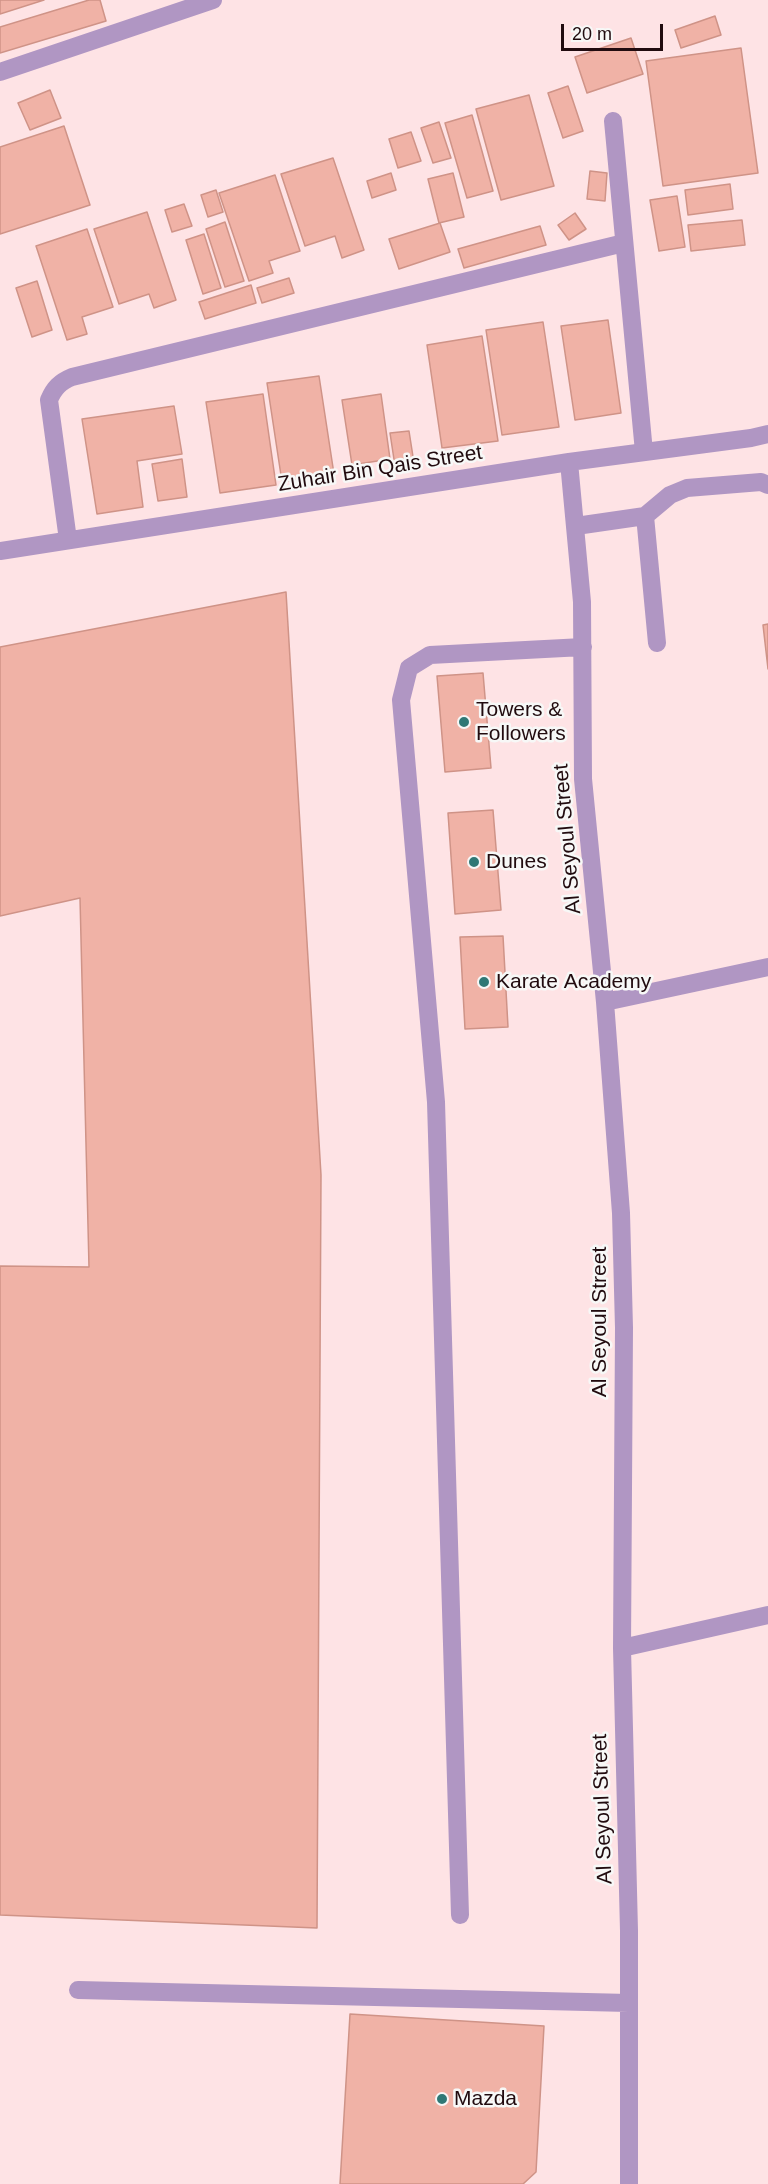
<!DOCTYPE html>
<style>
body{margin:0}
#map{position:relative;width:768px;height:2184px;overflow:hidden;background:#fee3e5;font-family:Arial,sans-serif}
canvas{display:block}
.scale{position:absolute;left:561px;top:24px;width:102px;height:27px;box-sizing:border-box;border:3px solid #210b0f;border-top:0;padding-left:8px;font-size:18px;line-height:21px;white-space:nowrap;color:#210b0f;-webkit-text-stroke:4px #f7f8f7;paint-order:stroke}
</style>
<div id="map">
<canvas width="768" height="2184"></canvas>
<div class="scale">20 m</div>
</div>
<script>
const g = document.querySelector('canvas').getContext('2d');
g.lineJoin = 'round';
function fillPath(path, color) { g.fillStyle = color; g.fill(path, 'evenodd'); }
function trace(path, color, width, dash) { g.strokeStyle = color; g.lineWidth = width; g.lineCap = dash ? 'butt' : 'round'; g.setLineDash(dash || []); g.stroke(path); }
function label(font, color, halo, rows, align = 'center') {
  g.font = font + ' Arial,sans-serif'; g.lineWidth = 5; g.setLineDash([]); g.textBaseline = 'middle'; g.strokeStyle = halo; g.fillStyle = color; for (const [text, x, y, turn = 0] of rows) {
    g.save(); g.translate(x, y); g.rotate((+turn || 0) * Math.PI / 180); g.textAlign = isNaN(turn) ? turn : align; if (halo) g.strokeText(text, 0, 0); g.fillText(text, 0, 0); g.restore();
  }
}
const building = new Path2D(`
 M0,0H44L0,14Z
 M89,0H100L106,21L0,53V27Z
 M715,16L721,35L681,48L675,30Z
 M631,38L643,74L587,93L575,57Z
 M741,48L758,173L663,186L646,61Z
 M568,86L583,131L563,138L548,93Z
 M50,90L61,118L30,130L18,103Z
 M529,95L554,186L501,200L476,109Z
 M472,115L493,191L467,198L445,123Z
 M439,122L451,158L433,163L421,128Z
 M64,126L90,205L0,234V147Z
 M411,132L421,161L398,168L389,139Z
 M333,158L364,250L342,258L335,236L305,246L281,174Z
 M590,171L607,173L605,201L587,199Z
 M391,173L396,190L372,198L367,181Z
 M453,173L464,217L439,223L428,179Z
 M275,175L300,251L269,261L273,273L249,281L219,193Z
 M730,184L733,209L688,215L685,190Z
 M216,190L223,212L208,217L201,195Z
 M677,196L685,247L659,251L650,200Z
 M184,204L192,226L172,232L165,210Z
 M147,212L176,300L154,308L149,294L119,304L94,229Z
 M575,213L586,229L569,240L558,225Z
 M742,220L745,245L691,251L688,225Z
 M225,222L244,281L225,287L206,229Z
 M440,223L450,252L399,269L389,239Z
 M540,226L546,245L464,268L458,249Z
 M87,229L113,307L82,317L87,334L67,340L36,246Z
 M204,234L221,288L203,294L186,240Z
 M289,278L294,293L262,303L257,288Z
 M37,281L52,330L32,337L16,288Z
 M251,285L256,303L205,319L199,302Z
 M608,320L621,413L575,420L561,326Z
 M543,322L559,427L502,435L486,330Z
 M482,336L498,441L442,448L427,345Z
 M319,376L334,474L282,482L267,383Z
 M263,394L276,485L220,493L206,402Z
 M381,394L390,459L352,465L342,400Z
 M174,406L182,454L137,461L143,507L97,514L82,419Z
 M409,431L414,463L395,466L390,433Z
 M182,459L187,497L158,501L152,464Z
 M286,592L321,1175L317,1928L0,1915V1266L89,1267L80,898L0,916V647Z
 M768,624V669L763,625Z
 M483,673L491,768L445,772L437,676Z
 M493,810L501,910L455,914L448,813Z
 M503,936L508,1027L465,1029L460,937Z
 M350,2014L544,2026L536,2172L523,2184H340Z`);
fillPath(building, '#f0b2a6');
trace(building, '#cf9387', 1.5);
trace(new Path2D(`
 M0,72L213,0
 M613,121L644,452
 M569,462L582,602L583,779L605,1002L621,1213L624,1328L622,1648L629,1931V2184
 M645,516L670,495L687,488L761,482L768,485
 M576,526L645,516L657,643
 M68,540L49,400C54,388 60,382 72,377L624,243
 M0,551L569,462L751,438L768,434
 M605,1002L768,967
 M622,1648L768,1615
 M460,1915L436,1102L401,700L409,668L430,655L583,647
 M78,1990L629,2003`), '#b096c3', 18);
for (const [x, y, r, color] of [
 [464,722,6,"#2f7875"],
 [474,862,6,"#2f7875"],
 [484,982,6,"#2f7875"],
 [442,2099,6,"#2f7875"]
]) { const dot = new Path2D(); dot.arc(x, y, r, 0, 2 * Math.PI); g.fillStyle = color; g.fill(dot); trace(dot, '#f7f8f7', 2); }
label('21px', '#210b0f', '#f7f8f7', [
 ["Zuhair Bin Qais Street",380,469,-9],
 ["Al Seyoul Street",568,839,-95],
 ["Al Seyoul Street",600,1322,-90],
 ["Al Seyoul Street",603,1809,-92]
]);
label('21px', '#210b0f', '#f7f8f7', [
 ["Towers &",476,710],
 ["Followers",476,734],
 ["Dunes",486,862],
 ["Karate Academy",496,982],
 ["Mazda",454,2099]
], 'left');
</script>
